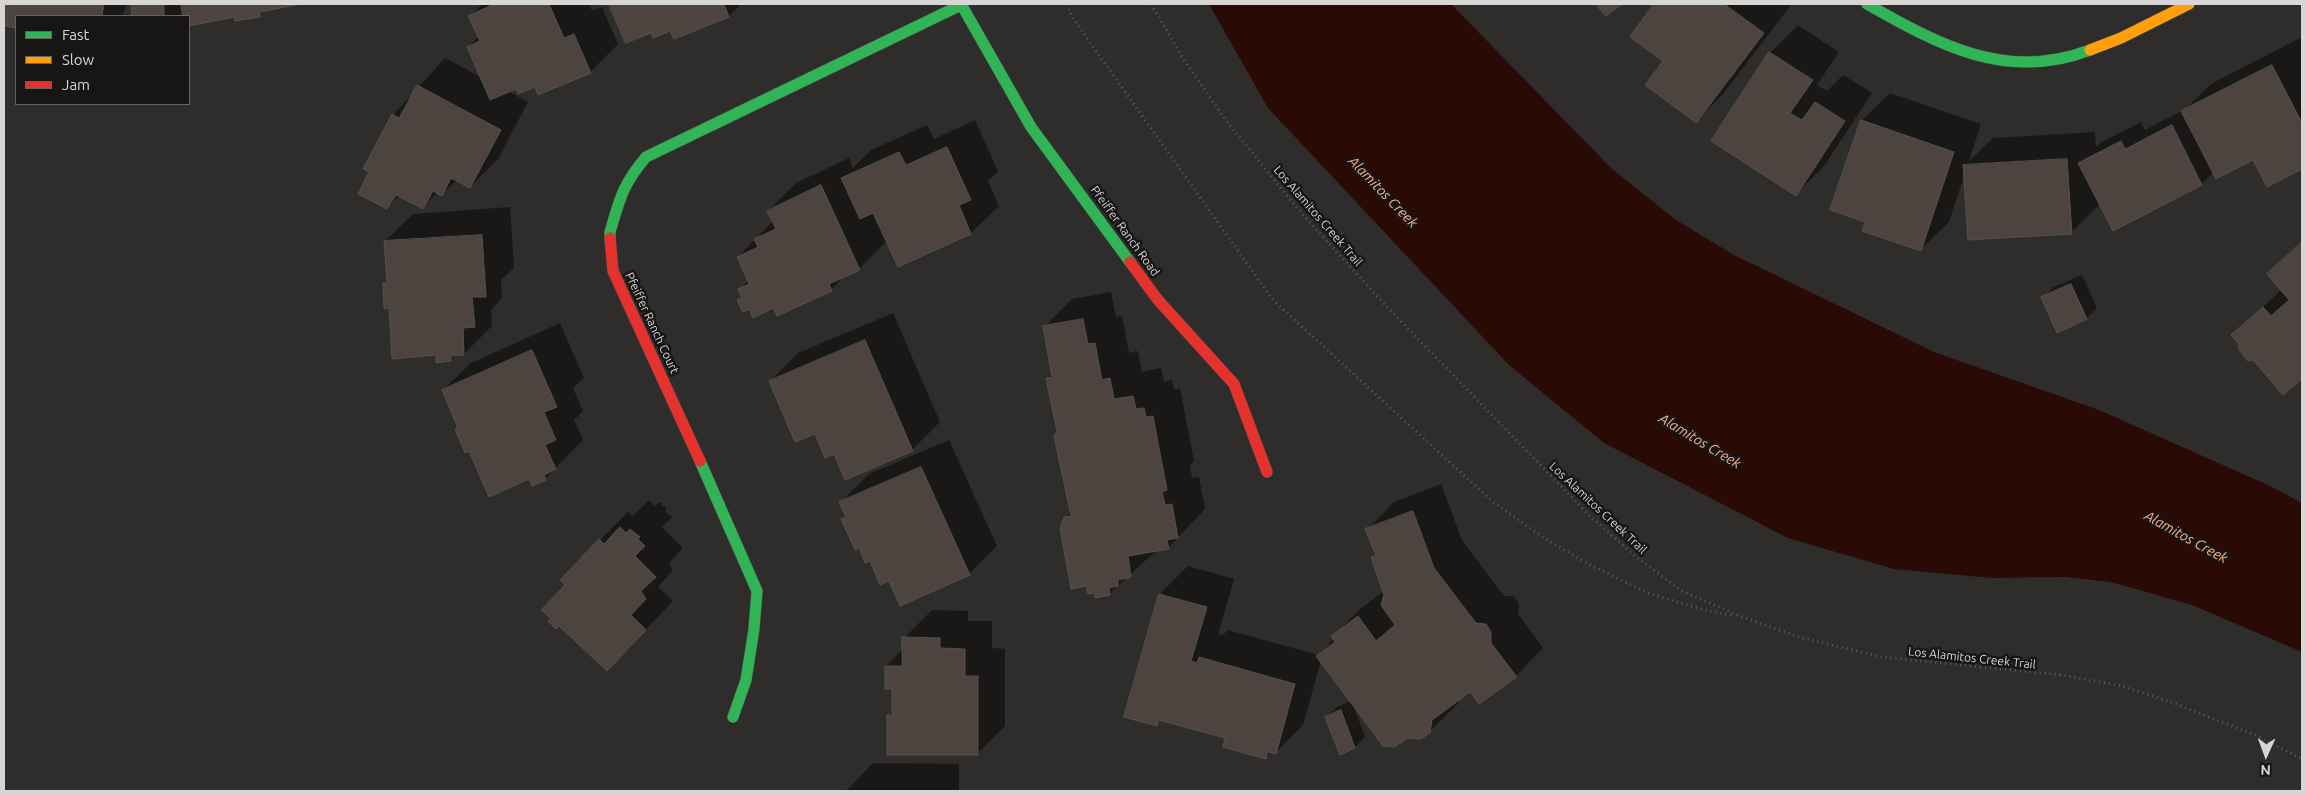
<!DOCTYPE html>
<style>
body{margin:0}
#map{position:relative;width:2306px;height:795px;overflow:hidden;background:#2f2d2c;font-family:Ubuntu,sans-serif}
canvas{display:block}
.frame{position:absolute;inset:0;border:5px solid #d8d6d5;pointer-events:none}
.legend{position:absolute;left:15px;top:15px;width:175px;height:90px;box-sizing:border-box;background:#171615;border:1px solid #646362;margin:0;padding:6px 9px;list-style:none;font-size:15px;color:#d8d6d5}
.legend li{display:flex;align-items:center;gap:10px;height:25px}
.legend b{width:25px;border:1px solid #646362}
.north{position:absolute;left:2241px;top:730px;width:50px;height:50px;-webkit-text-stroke:4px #171615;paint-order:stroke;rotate:182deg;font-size:14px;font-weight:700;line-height:20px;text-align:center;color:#d8d6d5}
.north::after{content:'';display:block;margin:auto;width:18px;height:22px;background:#d8d6d5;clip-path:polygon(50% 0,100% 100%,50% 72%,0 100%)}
</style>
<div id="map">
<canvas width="2306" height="795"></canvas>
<div class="frame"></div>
<ul class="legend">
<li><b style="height:6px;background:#30b455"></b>Fast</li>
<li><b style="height:6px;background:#ff9f0a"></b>Slow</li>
<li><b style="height:6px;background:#e5322d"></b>Jam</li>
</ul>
<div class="north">N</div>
</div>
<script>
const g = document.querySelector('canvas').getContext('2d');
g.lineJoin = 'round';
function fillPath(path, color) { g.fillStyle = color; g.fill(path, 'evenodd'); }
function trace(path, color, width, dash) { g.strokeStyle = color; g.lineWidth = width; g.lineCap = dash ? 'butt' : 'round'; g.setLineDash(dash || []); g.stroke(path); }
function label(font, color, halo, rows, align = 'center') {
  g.font = font + ' Ubuntu,sans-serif'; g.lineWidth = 5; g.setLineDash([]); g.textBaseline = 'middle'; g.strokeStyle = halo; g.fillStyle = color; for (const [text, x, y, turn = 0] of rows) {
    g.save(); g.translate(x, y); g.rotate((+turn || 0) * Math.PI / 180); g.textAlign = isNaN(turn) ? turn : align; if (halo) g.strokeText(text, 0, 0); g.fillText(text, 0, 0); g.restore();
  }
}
fillPath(new Path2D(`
 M1209,4H1451L1612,169L1676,220L1734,255L1934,352L2099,410L2270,486L2302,503V652L2192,605L2111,582L2064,577L1992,578L1894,569L1788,538L1604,443L1509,365L1268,108Z`), '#290a04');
fillPath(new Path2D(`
 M4,4H127L122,16H16V27L4,24Z
 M133,4H296L265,10L260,15L235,16L189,24V16H133Z
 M482,4H589L592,11L602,7L618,44L590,72L508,91L528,102L498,159L470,187L457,180L442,194L438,192L423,207L399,195L387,208L371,172L393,115L445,58L481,77L468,47L479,36L470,16Z
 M610,4H741L729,16L671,29L652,31L626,42Z
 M1656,4H1789L1791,5L1723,94L1696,121L1665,61L1632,36Z
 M1798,25L1839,52L1817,85L1827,91L1843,75L1872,93L1824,166L1796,194L1713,140L1770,53Z
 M2300,38L2302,43V168L2268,186L2253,158L2214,172L2202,184L2113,229L2100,204L2071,233L1965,173L1949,222L1921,249L1867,221L1862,120L1890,93L1981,124L1969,161L1993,138L2095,132L2096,147L2100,143L2141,122L2145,130L2184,110L2211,84Z
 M975,120L998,171L988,181L999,206L971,233L887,241L859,269L845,275L831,290L774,306L750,308L739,300L743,296L740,290L749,280L738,257L773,221L768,211L796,183L849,158L853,168L871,150L927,125L934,139Z
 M510,207L514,268L501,280L502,298L491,310L492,326L464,354H457L451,360L437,354L390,307L384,284L388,280L385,241L413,214Z
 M2302,241V377L2283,394L2233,335L2282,289L2268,274Z
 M2082,275L2097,308L2087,318L2058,331L2043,298L2053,287Z
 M1111,292L1116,317L1122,316L1129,353L1138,351L1142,372L1161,368L1164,382L1172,380L1174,390L1180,388L1194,461L1190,465L1192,478L1199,477L1205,509L1168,548L1157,550L1110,593L1065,518L1071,512L1048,378L1053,373L1044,327L1072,299Z
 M893,313L940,422L912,450L835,452L770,381L798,353Z
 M560,323L584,378L573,388L583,411L574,420L583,440L545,479L530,478L470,450L456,430L459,427L443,390L471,363Z
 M949,440L997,546L969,574L889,580L860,547L842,519L846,515L841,502L869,474Z
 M1441,484L1462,540L1504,596H1514L1519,604L1518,614L1543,648L1516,676L1471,690L1458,699V704L1429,732L1353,704L1365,737L1355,747L1326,717L1337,707L1351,701L1321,661L1303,725L1275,753L1271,752L1266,758L1226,737L1162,719L1157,725L1125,716L1160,594L1188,566L1234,579L1218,634L1223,635L1228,630L1318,655L1334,639L1333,636L1360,609L1384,591L1372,558L1377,553L1367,530L1394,502Z
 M649,500L655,506L659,502L667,509L665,511L672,517L662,527L683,548L669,563L673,570L658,587L673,601L635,641L552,619L567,585L600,540L628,512L633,516Z
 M932,610L968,611V621H992V648L1005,649V726L977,754L888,716L893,711V688L886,666L903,649L904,638Z
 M873,763L959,764V791H846Z`), '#0007');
const building = new Path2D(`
 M4,4H104L102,16H16V28L4,26Z
 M131,4H164V16H132Z
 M181,4H301L260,12V17L235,21L234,17L189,26V16H183Z
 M489,4H549L564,38L574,34L591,73L538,95L535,87L518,94L516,89L490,100L467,47L480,41L468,16L490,6Z
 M609,4H724L729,17L674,39L670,31L653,38L651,33L626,43Z
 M1596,4H1622L1606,16Z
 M1654,4H1724L1764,33L1696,123L1645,85L1663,61L1630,37Z
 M1769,52L1813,80L1790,113L1802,120L1815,102L1845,121L1796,196L1711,141Z
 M2272,65L2302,123V169L2267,187L2253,160L2216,179L2181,111Z
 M417,85L501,130L470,188L451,178L442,196L433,191L423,209L396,195L387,209L358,194L369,172L363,169L392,114L399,118Z
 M1861,120L1954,152L1921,251L1862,231L1865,222L1830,210Z
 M2172,125L2202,185L2113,231L2078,163L2121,141L2125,149Z
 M947,147L971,200L959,205L971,234L898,267L873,213L860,219L841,178L899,152L906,165Z
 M2067,159L2072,234L1968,240L1963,165Z
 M821,185L860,270L829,284L832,291L777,316L773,308L753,318L749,309L743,312L737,300L742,298L738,289L749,284L737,257L758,247L754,239L776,229L767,211Z
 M482,235L486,297H472L475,327L463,328L464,355L451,356V361L436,363V355L392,359L389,308L384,309L383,283H387L384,241Z
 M2302,242V379L2283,395L2253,360L2248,361L2239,350V344L2231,335L2263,307L2271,316L2289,300L2267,274Z
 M2071,284L2087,319L2057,333L2041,297Z
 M1083,319L1088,344L1095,343L1102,380L1110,378L1114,399L1133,396L1136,409L1144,408L1146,417L1153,416L1167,490L1162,492L1165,505L1172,504L1178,538L1167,540L1169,549L1128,556L1131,577L1118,580V586L1109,588L1110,595L1095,598L1094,593L1088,594L1086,586L1071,589L1060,528L1064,517L1071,516L1054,436L1057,431L1046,378L1052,377L1043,326Z
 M865,340L913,451L845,480L834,454L825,458L815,434L795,442L769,381Z
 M532,350L557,407L544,412L556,440L545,445L556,469L544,475L546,480L532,486L529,479L489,497L469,451L465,453L455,429L458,428L442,390Z
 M921,467L970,575L900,606L889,581L880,585L870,561L865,563L859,548L855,550L841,519L846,517L839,502Z
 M1413,511L1434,568L1476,623L1486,624L1491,632V643L1517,677L1479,704L1470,692L1432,720L1430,733L1421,739L1408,738L1394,747L1383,746L1316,656L1335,642L1331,636L1358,616L1376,641L1395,625L1381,605L1384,595L1371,557L1376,555L1365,529Z
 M620,527L626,533L630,529L640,537L638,539L645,546L635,556L656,577L641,591L646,599L631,615L646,630L607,671L559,626L556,629L548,621L551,619L541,610L565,585L560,580L599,539L604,544Z
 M1159,594L1207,607L1191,661L1197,663L1199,657L1295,684L1276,754L1268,752L1266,759L1223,747L1225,738L1159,720L1157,726L1124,717Z
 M902,637L940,638V648L965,649V676H978V755H887V715H892V689H885V666H902Z
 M1341,710L1355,748L1340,755L1325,717Z`);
fillPath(building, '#4d443f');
trace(building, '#535150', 1);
const fast = new Path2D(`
 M961,4L1031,127L1130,262
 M1867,4C1939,45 2007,82 2090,50
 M610,238V232C620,198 623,184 646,157L961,5
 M700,461L757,591L754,629L746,680L733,717`);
const slow = new Path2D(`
 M2090,50L2121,38L2189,4`);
const jam = new Path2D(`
 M610,238L613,271L700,461
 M1130,262L1158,300L1234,384L1267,472`);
trace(fast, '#494847', 12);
trace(slow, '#494847', 12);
trace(jam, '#494847', 12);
trace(new Path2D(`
 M1067,4L1072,17L1273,300L1493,502L1547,540L1592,566L1648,593L1700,609L1734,616
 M1151,4L1186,63L1228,123L1302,214L1387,307L1589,515L1635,556L1682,591L1742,617L1802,638L1882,657L2061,675L2122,686L2176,704L2255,735L2302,759`), '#5e5c5b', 3, [1, 4]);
trace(fast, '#30b455', 11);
trace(slow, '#ff9f0a', 11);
trace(jam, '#e5322d', 11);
label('12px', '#d8d6d5', '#171615', [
 ["Los Alamitos Creek Trail",1318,216,49],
 ["Pfeiffer Ranch Road",1125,231,54],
 ["Pfeiffer Ranch Court",652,323,65],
 ["Los Alamitos Creek Trail",1598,508,43],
 ["Los Alamitos Creek Trail",1972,658,6]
]);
label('italic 14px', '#feb186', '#171615', [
 ["Alamitos Creek",1383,192,46],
 ["Alamitos Creek",1700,441,31],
 ["Alamitos Creek",2186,537,29]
]);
</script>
